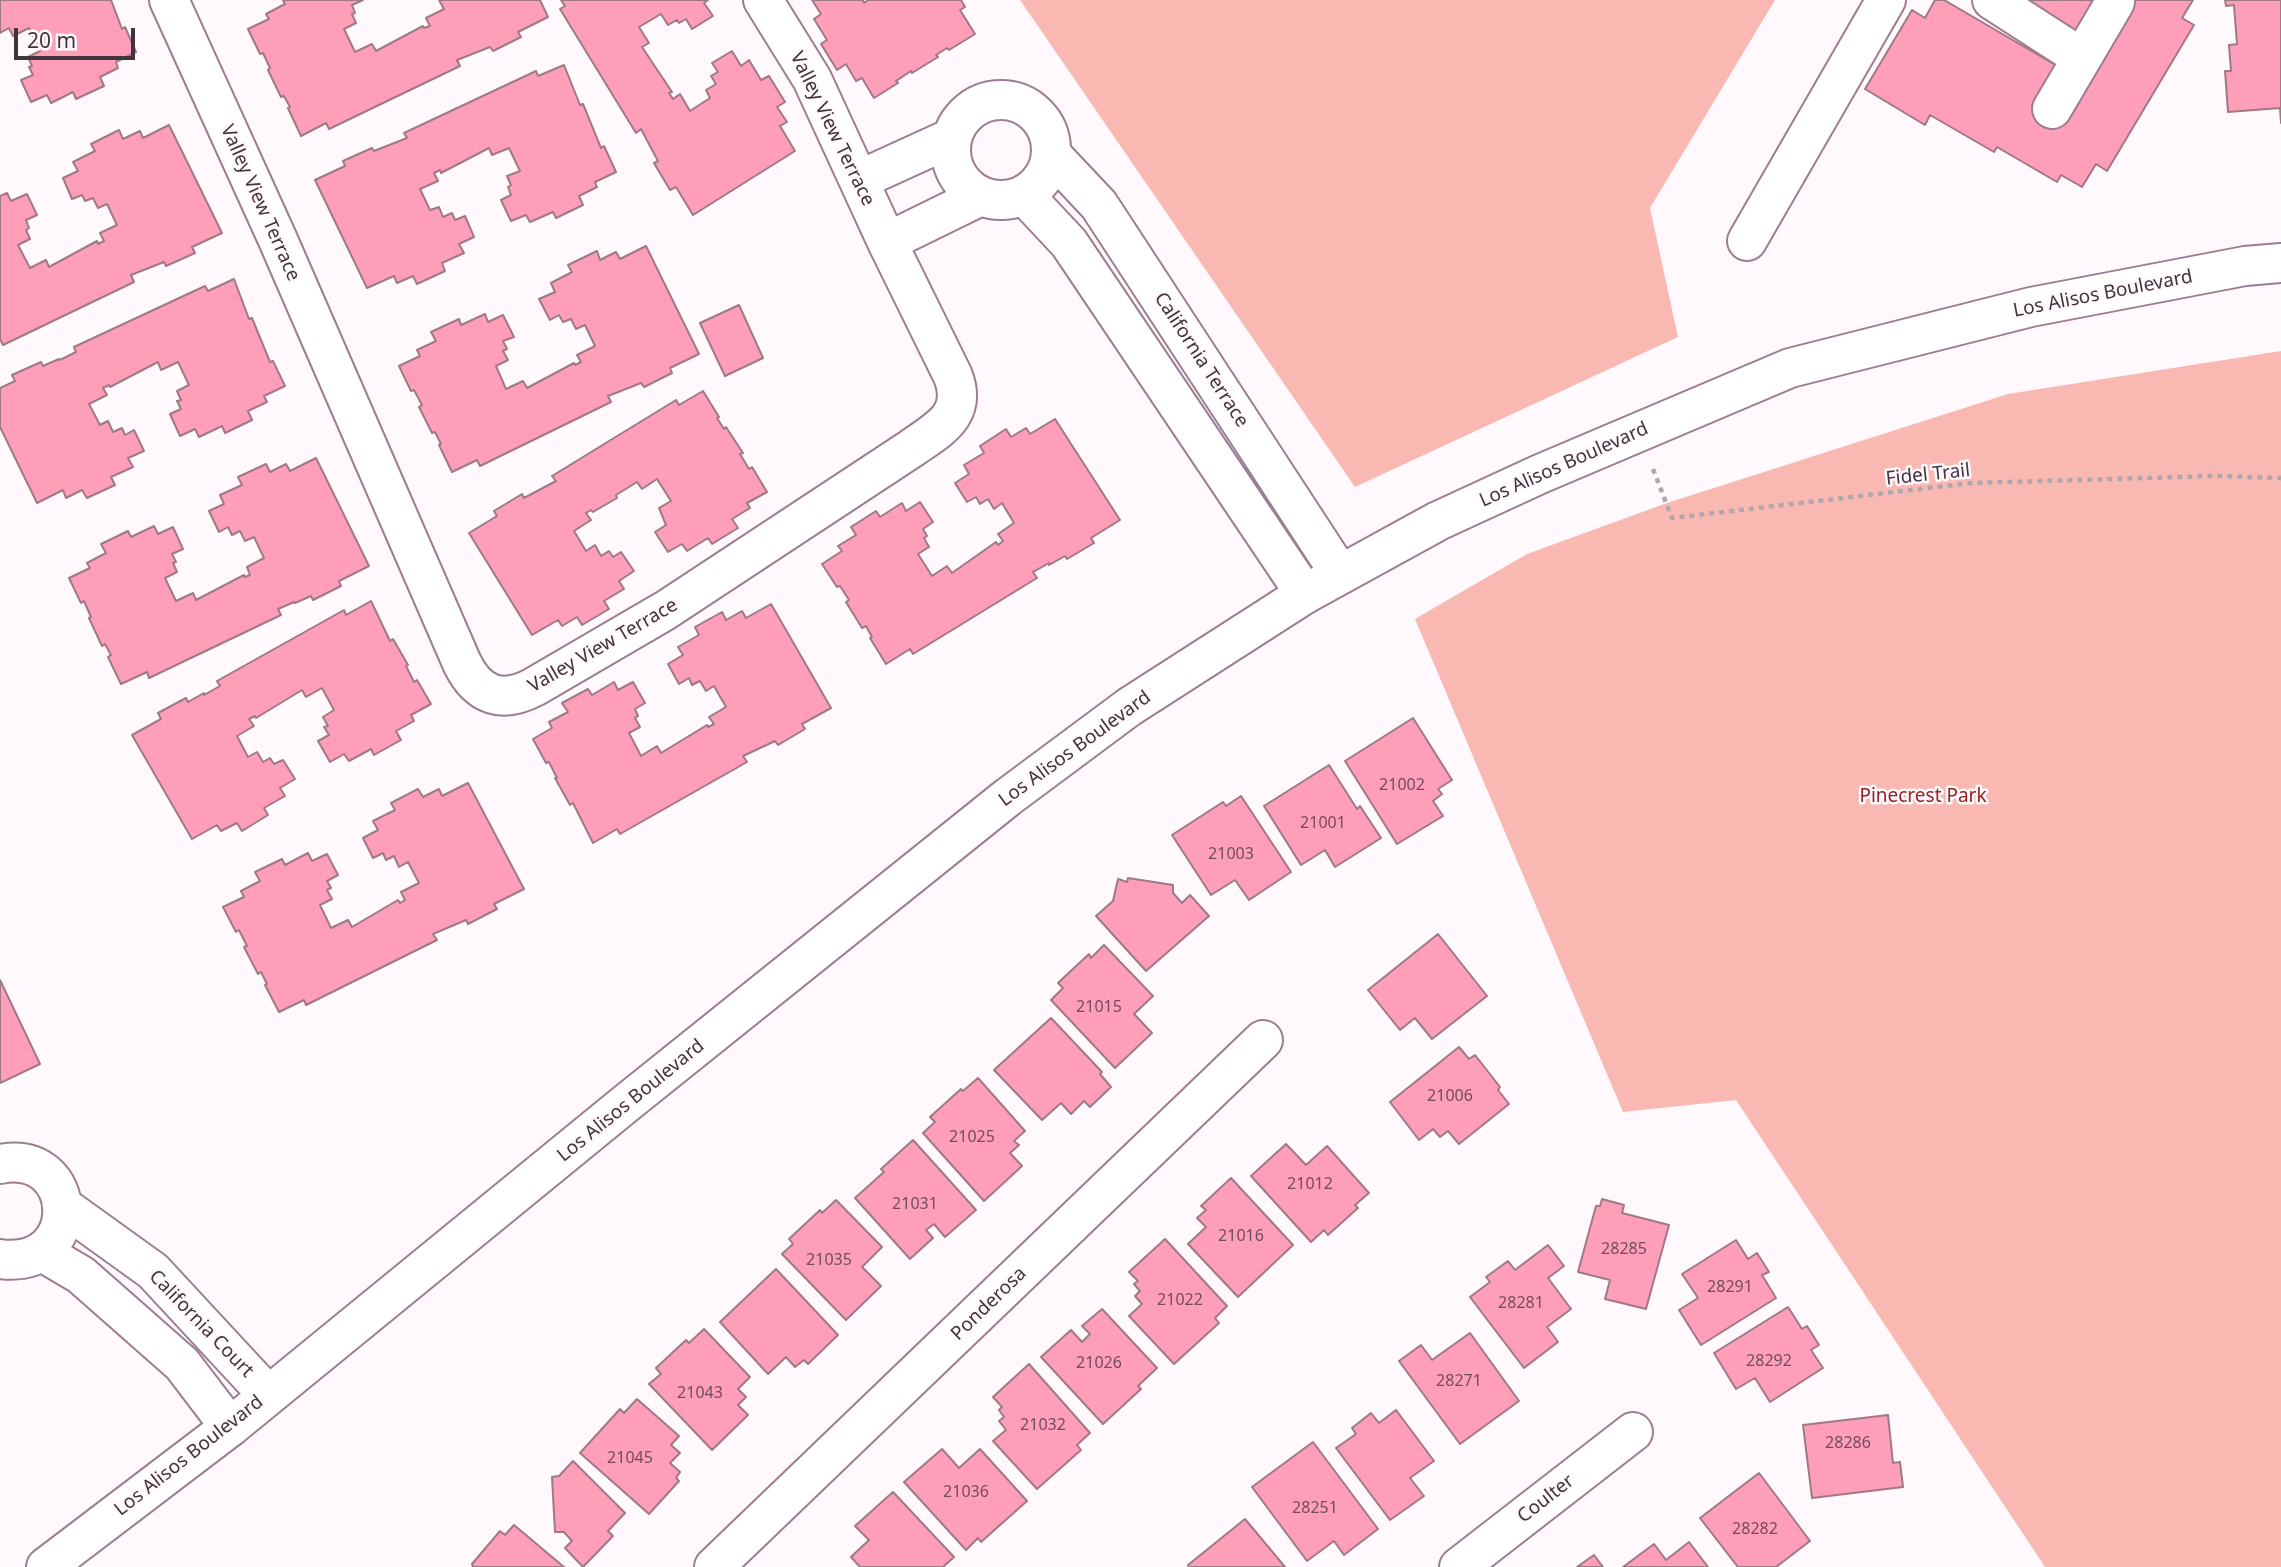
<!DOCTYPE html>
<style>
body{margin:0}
#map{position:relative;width:2281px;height:1567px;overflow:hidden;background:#fff8fc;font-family:"Noto Sans",sans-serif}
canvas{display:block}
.scale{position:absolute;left:14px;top:28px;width:121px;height:32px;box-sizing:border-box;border:4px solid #41343d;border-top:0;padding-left:9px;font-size:21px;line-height:24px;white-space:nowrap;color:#41343d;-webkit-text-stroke:5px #fff8fc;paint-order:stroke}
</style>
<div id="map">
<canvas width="2281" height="1567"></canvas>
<div class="scale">20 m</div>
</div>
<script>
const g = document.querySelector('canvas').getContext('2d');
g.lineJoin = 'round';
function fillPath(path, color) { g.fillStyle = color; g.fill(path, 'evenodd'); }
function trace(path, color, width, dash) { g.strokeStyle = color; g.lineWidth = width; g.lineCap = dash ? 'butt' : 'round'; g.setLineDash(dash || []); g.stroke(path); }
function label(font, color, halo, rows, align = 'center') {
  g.font = font + ' "Noto Sans",sans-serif'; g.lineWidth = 5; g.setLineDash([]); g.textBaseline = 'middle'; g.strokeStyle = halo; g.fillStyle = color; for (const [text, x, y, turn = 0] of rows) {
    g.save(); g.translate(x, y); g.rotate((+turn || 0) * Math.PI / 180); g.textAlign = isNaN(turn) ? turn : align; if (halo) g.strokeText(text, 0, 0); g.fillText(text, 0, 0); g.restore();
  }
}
fillPath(new Path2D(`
 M1020,0H1775L1650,208L1678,337L1355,487Z
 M2281,351V1567H2045L1736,1100L1623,1112L1415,619L1527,554L1667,503L2008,394Z`), '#f9b9b2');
const building = new Path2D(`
 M0,0H111L122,29L125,27L136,52L116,62L118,68L100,77L104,86L76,99L73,92L51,103L47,95L31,102L21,80L33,75L29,67L32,66L28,57L40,51L29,28L13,36L9,28L0,33Z
 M283,0H363L352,5L355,13L352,14L356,23L344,29L355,52L372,44L376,51L423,26L424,28L430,26L426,18L444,9L439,0H540L548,17L518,32L521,37L493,51L490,47L457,60L460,66L329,129L326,123L301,136L288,108L290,107L284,96L281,97L268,70L270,68L263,53L260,54L248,29L269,19L266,14L285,4Z
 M561,0H708L704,3L713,16L692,29L686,19L679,23L677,20L668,25L661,14L639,27L649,43L642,47L672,92L669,93L673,99L680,94L690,111L710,98L706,90L716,84L711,76L718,72L712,63L732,51L741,66L749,60L761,80L769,76L785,102L777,107L787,122L780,126L795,151L693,215L676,187L670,190L654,163L658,161L641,129L636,133L560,9L565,6Z
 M812,0H863L864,3L868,0H961L965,7L960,10L975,34L949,50L947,48L936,55L938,57L912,73L911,71L896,81L898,83L874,98L862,78L856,81L846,64L837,70L821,44L827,40L814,19L821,14Z
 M1935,0H1944L2064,70L2125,0H2193L2182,18L2194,25L2107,171L2096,164L2082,187L2061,175L2057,182L1997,147L1994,152L1930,115L1925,125L1865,89L1912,10L1925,18Z
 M2023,0H2105L2083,36Z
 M2225,0H2281V123L2280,108L2228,112L2225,71H2231L2229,45L2237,44L2234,5L2226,6Z
 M564,65L580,105L583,104L601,148L604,146L616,172L595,182L597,187L579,196L583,205L556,218L553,212L530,222L526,215L511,221L501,200L511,195L508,187L511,185L507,176L520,171L509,148L492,155L489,148L441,173L440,170L434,173L438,181L420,189L430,210L439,207L443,217L452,213L455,220L465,216L474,237L459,244L464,253L442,263L445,271L417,284L413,276L397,283L394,276L367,288L315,180L345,166L343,161L372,148L374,151L407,138L404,133L536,71L538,76Z
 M169,125L222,233L192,247L195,253L166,266L164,262L131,275L134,282L3,345L0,339V196L7,193L11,201L27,194L37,215L26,220L29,228L26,230L30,239L18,245L30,268L46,260L49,267L97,241L98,244L104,241L100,233L117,225L107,204L98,208L93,198L85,201L82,195L72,199L63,178L78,171L73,162L95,151L91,144L119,130L123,139L140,131L143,138Z
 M646,246L699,354L670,368L672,373L644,387L641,383L608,396L611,402L480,466L477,460L452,472L439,445L441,444L435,432L432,433L419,407L422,405L414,390L411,391L399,366L420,356L417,350L436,341L431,332L459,319L461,325L485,314L488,322L503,315L514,337L503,341L507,349L503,351L508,360L496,366L506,389L523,381L527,388L574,363L575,365L581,362L577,355L595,346L585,325L576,329L571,319L563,322L559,315L550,320L539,299L555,292L551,283L572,272L568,265L597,251L600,260L616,252L620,259Z
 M234,279L249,319L252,318L270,362L273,361L285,386L264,396L267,402L248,411L252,420L225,433L222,426L199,437L195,429L180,436L170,414L181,409L177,401L181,400L177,391L189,385L178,362L161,370L158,362L110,387L109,385L103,388L107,395L89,404L100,425L108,421L113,432L122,428L125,435L134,430L144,451L128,458L133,467L111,477L115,485L87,498L82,490L66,498L63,490L37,503L0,427V388L15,381L12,375L41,362L43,366L59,359L60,360L76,352L74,347L205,286L208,291Z
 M739,305L763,358L725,376L700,323Z
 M703,391L719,417L717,418L724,429L726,427L743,453L740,454L749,469L752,467L767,492L747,503L750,508L732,519L738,528L712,544L708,538L687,551L682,544L668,552L655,532L666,525L659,508L671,501L657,479L642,489L637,482L616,495L617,498L593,512L591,510L586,513L591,520L574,531L586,551L595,545L601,556L609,551L613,557L621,552L634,571L619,581L624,589L604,601L609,609L582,625L577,617L562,626L558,620L532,635L469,533L497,516L494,511L522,494L524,498L556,481L552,476L676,400L679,405Z
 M1055,419L1120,520L1091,538L1094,543L1067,559L1065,556L1049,565V563L1033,572L1037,578L913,654L910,649L886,664L870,638L872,637L866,626L862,628L846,602L849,600L840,586L837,587L822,564L842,551L838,546L856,535L851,527L876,511L880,517L902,503L906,511L920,502L933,522L923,529L927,536L924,538L929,547L918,554L932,576L947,566L952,573L996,542L998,545L1003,541L998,534L1014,523L1002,503L994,509L988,499L980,504L976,497L967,502L955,483L969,474L964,465L984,453L980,446L1006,429L1011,437L1026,428L1030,434Z
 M316,458L369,566L339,581L341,586L313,600L311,596L295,603L294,602L278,609L281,615L149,678L147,672L121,684L108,657L111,655L105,644L102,646L89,618L91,617L84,601L81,603L69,578L90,568L87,563L106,553L101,544L128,531L131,537L154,526L158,534L173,527L183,549L172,554L176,562L173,563L177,572L165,578L176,601L193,593L196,600L244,575L245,577L250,575L247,567L264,558L254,537L245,541L240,531L232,535L228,527L219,532L209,511L224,504L220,495L242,485L238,477L266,464L270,472L286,464L290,471Z
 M371,601L390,641L393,639L408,665L406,666L414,682L417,680L431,704L411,715L414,721L396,731L401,740L374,755L371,749L349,761L344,754L330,762L318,741L329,735L324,727L328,726L323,717L334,710L322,688L306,697L302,690L256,718L255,716L249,719L254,726L237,736L248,757L257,752L263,762L270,758L274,764L283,760L295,779L280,788L285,796L264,808L268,815L242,831L237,823L221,831L217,825L192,839L132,735L161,719L158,713L186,698L188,702L204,693V695L220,686L217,681L344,610L346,615Z
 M771,604L831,708L802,724L805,729L778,745L775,741L743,756L747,762L620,834L617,829L593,843L573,803L570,805L555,778H557L549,762L546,763L533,739L552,728L549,722L568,712L562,703L588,689L592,695L614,682L618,690L633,682L645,703L635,709L638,716L635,718L640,727L629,733L641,756L657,746L661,753L707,725L708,727L714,724L709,717L726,707L714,686L706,691L700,681L692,685L689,678L679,684L668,664L683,655L678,647L699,635L695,627L722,612L726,620L742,611L746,618Z
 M1413,718L1452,780L1438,789L1442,794L1433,801L1443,816L1397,844L1345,761Z
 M1329,765L1357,809L1360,806L1381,838L1335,867L1325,850L1301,865L1264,806Z
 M468,783L524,889L494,904L497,909L468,924L466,920L433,934L437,940L306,1005L304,1000L279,1012L265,985L267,984L261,972L258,974L244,947L247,946L239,930L236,932L223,907L244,897L241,891L260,881L255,872L282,859L285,865L308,853L312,861L327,854L338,875L327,881L331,888L327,890L332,899L320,905L331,928L348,920L352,927L398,900L400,903L405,900L401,892L419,883L408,862L399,867L394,856L386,860L383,853L373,858L363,838L378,830L373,821L395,810L391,803L418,789L423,797L439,789L442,796Z
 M1241,796L1291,872L1249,900L1235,880L1211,895L1172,835L1223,802L1226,806Z
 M1128,878L1173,885V893L1182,903L1190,895L1209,916L1146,971L1096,916L1113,901L1118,879L1127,882Z
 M1438,934L1487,996L1432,1039L1415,1018L1400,1030L1368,990Z
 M1104,945L1153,996L1134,1014L1152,1033L1115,1068L1051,1000L1063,988L1058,983L1089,954L1091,958Z
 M0,980L40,1064L0,1083Z
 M1051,1018L1102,1072L1100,1074L1111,1087L1090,1107L1084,1101L1071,1114L1061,1103L1042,1120L994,1070Z
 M1459,1047L1469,1059L1475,1055L1500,1087L1498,1090L1509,1104L1459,1144L1448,1131L1440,1137L1433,1129L1419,1140L1390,1102Z
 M978,1078L1025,1131L1014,1141L1019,1145L1010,1153L1022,1166L984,1201L923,1133L935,1122L930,1117L961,1089L963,1091Z
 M913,1140L976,1210L945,1237L934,1224L926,1230L933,1238L910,1259L855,1198L884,1172L881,1169Z
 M1286,1144L1306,1165L1327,1146L1369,1193L1355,1205L1358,1208L1328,1235L1324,1230L1311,1242L1251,1176Z
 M1231,1178L1293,1245L1238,1297L1188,1244L1206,1227L1197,1218L1206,1210L1201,1206Z
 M1602,1199L1624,1205L1622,1213L1669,1225L1646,1309L1605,1299L1610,1280L1578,1272L1596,1206H1600Z
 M836,1200L882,1247L862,1267L881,1286L846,1320L782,1254L793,1244L789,1239L820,1210L822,1213Z
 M1165,1239L1227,1306L1215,1318L1219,1323L1174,1364L1129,1316L1142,1304L1135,1296L1140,1291L1134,1284L1138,1281L1129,1272Z
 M1736,1240L1748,1259L1757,1253L1769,1272L1762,1275L1776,1298L1701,1345L1679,1310L1698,1298L1682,1274Z
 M1548,1245L1564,1266L1548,1278L1571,1309L1547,1327L1558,1342L1524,1368L1470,1297L1490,1282L1486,1277L1508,1261L1515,1270Z
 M776,1269L838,1335L808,1364L804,1360L795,1367L786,1357L768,1374L720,1322Z
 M1788,1307L1802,1329L1807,1326L1819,1345L1811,1350L1823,1368L1770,1402L1755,1378L1736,1389L1714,1353Z
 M1102,1309L1157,1368L1138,1386L1141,1389L1103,1424L1041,1357L1071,1330L1082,1342L1090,1334L1082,1326Z
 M704,1329L750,1377L738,1389L746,1397L738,1405L748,1415L712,1450L649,1384L661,1374L656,1368L686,1340L689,1343Z
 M1470,1333L1519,1401L1460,1444L1399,1361L1421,1345L1432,1360Z
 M1029,1364L1090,1433L1077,1445L1081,1450L1037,1489L993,1441L1006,1430L999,1421L1004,1417L999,1410L1002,1407L993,1397Z
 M637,1399L679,1436L671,1445L680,1453L670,1463L680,1472L676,1478L679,1481L649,1514L580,1453L620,1409L624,1413Z
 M1396,1410L1434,1461L1410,1478L1424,1496L1390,1520L1336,1448L1356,1434L1352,1428L1371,1413L1379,1423Z
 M1888,1415L1893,1463L1900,1462L1903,1487L1812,1498L1803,1425Z
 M1313,1442L1378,1529L1344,1555L1334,1541L1307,1561L1252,1487Z
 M942,1449L959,1468L980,1449L1027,1501L981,1542L978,1538L966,1550L904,1482Z
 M573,1461L625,1513L608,1531L613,1536L583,1567L565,1548L572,1541L564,1532H555L552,1477L559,1476Z
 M1759,1473L1810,1541L1776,1567H1738L1700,1518Z
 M893,1492L954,1557L943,1567H860L851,1557L869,1540L855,1526Z
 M1245,1519L1285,1567H1189L1188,1565Z
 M514,1525L564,1567H473L472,1564L500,1531L505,1535Z
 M1689,1542L1708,1567H1623L1654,1544L1666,1560Z
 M1594,1555L1603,1567H1577Z`);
fillPath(building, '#ff9eb9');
trace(building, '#9f7983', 2);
const minor = new Path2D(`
 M169,0L278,240L462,663C478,696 502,704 534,687L666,610L912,448C939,429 968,415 953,376L887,242L812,79L763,0
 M1992,0L2082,58
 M951 150a50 50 0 1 1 100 0a50 50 0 1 1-100 0Z
 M2052,109L2115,2
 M1051,154L1099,205L1340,574
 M859,180L951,138
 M1024,195L1069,243L1305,594
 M1747,241L1886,0
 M887,242L981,196
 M0,1164C80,1148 86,1270 0,1259
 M64,1207L153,1271L268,1395
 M42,1252L81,1275L182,1364L230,1427
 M714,1567L1263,1040
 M1459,1567L1633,1432`);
const secondary = new Path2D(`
 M46,1567L230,1427L624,1105L1008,797L1129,707L1305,594L1438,521L1540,474L1790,368L2031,307L2245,266L2281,263`);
trace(minor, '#9c7d92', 42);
trace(secondary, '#9c7d92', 42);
trace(new Path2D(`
 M1653,469L1672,518L1971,483L2215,476L2281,478`), '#b0a6ac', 4.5, [5, 5]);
trace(minor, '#fff', 38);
trace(secondary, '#fff', 38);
label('16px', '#704e5c', null, [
 ["21002",1402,785],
 ["21001",1323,823],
 ["21003",1231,854],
 ["21015",1099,1007],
 ["21006",1450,1096],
 ["21025",972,1137],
 ["21012",1310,1184],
 ["21031",915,1204],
 ["21016",1241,1236],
 ["28285",1624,1249],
 ["21035",829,1260],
 ["28291",1730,1287],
 ["21022",1180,1300],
 ["28281",1521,1303],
 ["28292",1769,1361],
 ["21026",1099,1363],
 ["28271",1459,1381],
 ["21043",700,1393],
 ["21032",1043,1425],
 ["28286",1848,1443],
 ["21045",630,1458],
 ["21036",966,1492],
 ["28251",1315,1508],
 ["28282",1755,1529]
]);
label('19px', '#41343d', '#fff8fc', [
 ["Valley View Terrace",832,129,64],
 ["Valley View Terrace",260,203,66],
 ["Los Alisos Boulevard",2103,294,-11],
 ["California Terrace",1201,360,57],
 ["Los Alisos Boulevard",1564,465,-24],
 ["Fidel Trail",1928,475,-6],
 ["Valley View Terrace",603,646,-30],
 ["Los Alisos Boulevard",1075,749,-36],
 ["Los Alisos Boulevard",631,1101,-39],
 ["Ponderosa",989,1304,-44],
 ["California Court",201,1324,46],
 ["Los Alisos Boulevard",189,1456,-38],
 ["Coulter",1546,1499,-38]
]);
label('19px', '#942321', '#fff8fc', [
 ["Pinecrest Park",1923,797]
]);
</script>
